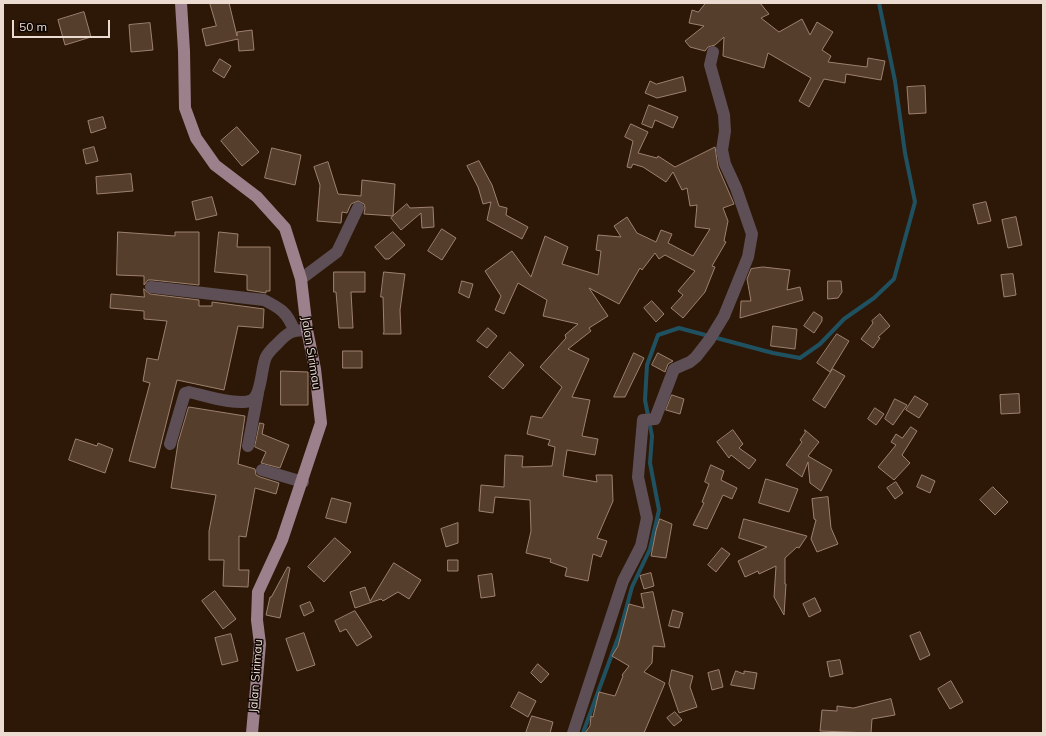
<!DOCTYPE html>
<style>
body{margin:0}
#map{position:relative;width:1046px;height:736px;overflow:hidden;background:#2d1807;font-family:Mulish,sans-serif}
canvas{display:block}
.frame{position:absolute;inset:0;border:4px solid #ebdbd1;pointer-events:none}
.scale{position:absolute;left:12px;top:20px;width:98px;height:18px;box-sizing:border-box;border:2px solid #ebdbd1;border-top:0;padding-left:5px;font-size:12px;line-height:14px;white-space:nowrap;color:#ebdbd1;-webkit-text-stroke:3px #0f0602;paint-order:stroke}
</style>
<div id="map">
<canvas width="1046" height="736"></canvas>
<div class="frame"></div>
<div class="scale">50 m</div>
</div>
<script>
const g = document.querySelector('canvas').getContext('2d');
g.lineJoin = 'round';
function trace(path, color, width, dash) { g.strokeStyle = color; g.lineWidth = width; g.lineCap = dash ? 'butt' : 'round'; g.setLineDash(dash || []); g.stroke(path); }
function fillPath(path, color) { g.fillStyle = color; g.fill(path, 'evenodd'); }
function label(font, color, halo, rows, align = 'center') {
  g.font = font + ' Mulish,sans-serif'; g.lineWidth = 3; g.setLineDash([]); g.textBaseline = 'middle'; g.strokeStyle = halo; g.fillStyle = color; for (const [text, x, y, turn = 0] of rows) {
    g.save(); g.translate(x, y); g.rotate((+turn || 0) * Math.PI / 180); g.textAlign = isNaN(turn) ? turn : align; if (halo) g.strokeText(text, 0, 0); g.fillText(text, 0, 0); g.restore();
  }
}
trace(new Path2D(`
 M583,733L619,635L632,587L650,549L659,510L650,463L652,436L645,400L647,365L658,335L679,328L773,353L800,358L820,344L844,319L874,298L894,279L915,202L905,153L895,81L879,3`), '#1f5161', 4);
const building = new Path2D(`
 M210,3H229L237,36V32L252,30L254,50L239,51L238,39L206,46L202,29L216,26Z
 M706,3H760L769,14L761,18L779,32L802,19L810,35L817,22L833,32L822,50L831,56L828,62L867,67L868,58L885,61L881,80L846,74L845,83L824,79L809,107L799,101L811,78L768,53L764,68L723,56L724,37L715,45L708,47L705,51L690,47L685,41L704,26L689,23L692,10L698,12Z
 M84,12L91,37L65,45L58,20Z
 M150,23L153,50L131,52L129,25Z
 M220,59L231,66L224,78L213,71Z
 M683,77L686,91L657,98L645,93L650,81L656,84Z
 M925,86L926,113L909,114L907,87Z
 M649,105L678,117L673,128L655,120L652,128L642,124Z
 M103,117L106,128L91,133L88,121Z
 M631,124L648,132L638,153L657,158L658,156L675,167L715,147L718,167L734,204L723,208L728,221L724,241L726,242L712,266L715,267L705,292L683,318L671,308L683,295L678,291L695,271L665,255L659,259L655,253L642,270L640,268L619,304L589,288L608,316L589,328L591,331L568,349L589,359L572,397L590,400L582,436L598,439L595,455L567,450L563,476L597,482L596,475H612L613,501L597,538L607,541L601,557L593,554L588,581L565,576L567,568L550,562L551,559L526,553L531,531L530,500L495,497L493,513L479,511L481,485L504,487L505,455L523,456L522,467L552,466L555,447L548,445L550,440L527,434L531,416L542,418L562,387L540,367L566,338L565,335L578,324L543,316L547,300L518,283L504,314L495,310L501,296L485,271L512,251L531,277L545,236L568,247L562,264L598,275L601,251L596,250L598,235L621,237L614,226L627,217L637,233L656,242L661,230L672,234L668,243L693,256L710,229L695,227L697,205L690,206L687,188L682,190L673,172L666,182L643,167L633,164L631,168L627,167L633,141L625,137Z
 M237,127L259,152L242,166L221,141Z
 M94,147L98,161L86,164L83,150Z
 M272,148L301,155L295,185L265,178Z
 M479,161L492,185L499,206L507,208L506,215L528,227L522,239L487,220L491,202L483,204L478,187L467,166Z
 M328,162L338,194L361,196L362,180L395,184L393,216L364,214L365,208L364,204L358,201L351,204L347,213L342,212L341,223L317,221L320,185L314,167Z
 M131,174L133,191L97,194L96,177Z
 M212,197L217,215L196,220L192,202Z
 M986,202L991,221L978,224L973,205Z
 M407,204L410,208L433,207L434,227L422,228L421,213L401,230L391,218Z
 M1016,217L1022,245L1008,248L1002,220Z
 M442,229L456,238L442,260L428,251Z
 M118,232L175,236V232H199V285L152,280H148L144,285V276L117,275Z
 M219,232L238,234L237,247H270V291H266V293L247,290V275L215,272Z
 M393,232L405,245L389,259H385L375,247Z
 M763,267L790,270L787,290L800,287L803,300L740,318L741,301H751L747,279L751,269Z
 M334,272H365V292H351L353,328H339L336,292H334Z
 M384,272L405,274L400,310L401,334H383L384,332L383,297H381Z
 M1013,274L1016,295L1004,297L1001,275Z
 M462,281L473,284L469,298L459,293Z
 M828,281H841L842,292L838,298L828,299Z
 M144,289L150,294L199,300V306H212V302L264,309L263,328L238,326L224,390L177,380L155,468L129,461L150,383L143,381L147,358L158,360L167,321L144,319V311L110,308L111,294L144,297Z
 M652,301L664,314L656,322L644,308Z
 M814,312L822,317V321L814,333L804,326Z
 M880,314L890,326L878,337L880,338L873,348L861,339L873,323L872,321Z
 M773,326L797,329L795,349L771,346Z
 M488,328L497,336L487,348L477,341Z
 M837,334L849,341L830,372L817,363Z
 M343,351H362V368H343Z
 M510,352L524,365L503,389L489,377Z
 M634,353L644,358L625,397H614Z
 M658,353L673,361L668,364L665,372L652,365Z
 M833,369L845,376L825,408L813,400Z
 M281,371L308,372V405H281Z
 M1019,394L1020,413L1001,414L1000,395Z
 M672,395L684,399L680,414L666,410Z
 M915,396L928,404L919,418L906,410Z
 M895,399L907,405L893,425L885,419Z
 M189,407L245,416L238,464L255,469L256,475L260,477L279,483L276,494L255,488L246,537L239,536V570H249L248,587L223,586L224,560H209V531L216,495L171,488L178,443Z
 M875,408L884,414L876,425L868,419Z
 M260,423L264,424L262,434L289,445L280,468L261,463L266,452L255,447Z
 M911,427L917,431L902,455L910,463L894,480L878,467L896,445L891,442L896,434L902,438Z
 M733,430L743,444L739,448L756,460L749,469L731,455L729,458L717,442Z
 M805,430L819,442L808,456L832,470L821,491L810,483L808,462L802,477L786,465L802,442L800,440L805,433Z
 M76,439L97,446L98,443L113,449L105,473L69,460Z
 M711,465L724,471L721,480L737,488L732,499L723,495L707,529L693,525L704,503L702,502L709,484L705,482Z
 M922,475L935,481L930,493L917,487Z
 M766,479L798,489L789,512L759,503Z
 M896,482L903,493L895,499L887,488Z
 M993,487L1008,502L995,515L980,500Z
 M828,497L831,528L838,544L817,552L811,539L816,520L814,519L812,499Z
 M332,498L351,503L346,523L326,518Z
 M660,519L672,524L666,558L651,556L656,531Z
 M744,519L807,536L799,548L797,547L785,558V584H786L784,615L774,597L776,566L759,574L758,571L745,577L738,561L767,547L739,538Z
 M458,523V543L446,547L441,529Z
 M335,538L351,552L324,582L308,567Z
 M722,548L730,554L716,572L708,565Z
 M448,560H458V571H448Z
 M394,563L421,580L409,599L398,592L383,601L381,599L355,608L350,592L365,587L370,601Z
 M288,567L290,568L280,618L266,615L270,597H271Z
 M651,573L654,586L644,589L640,576Z
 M492,574L495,596L481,598L478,576Z
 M215,591L236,619L223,629L202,601Z
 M653,592L665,647L653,646L652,663L644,672L665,683L644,733H585L590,726L591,716L593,717L599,692L615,696L623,676L622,675L629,666L612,656L618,646L629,604L644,608L641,594Z
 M815,598L821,611L809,617L803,604Z
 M310,602L314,611L304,616L300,606Z
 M673,610L683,613L679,628L669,626Z
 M355,611L372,637L357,646L346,629L340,632L335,621Z
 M920,632L930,655L920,660L910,636Z
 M304,633L315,665L297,671L286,639Z
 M231,634L238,661L222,665L215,638Z
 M840,660L843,674L830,677L827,662Z
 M538,664L549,674L541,683L531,673Z
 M672,670L693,676L690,687L697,707L679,713L669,684Z
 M719,670L723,687L712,690L708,673Z
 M736,671L744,674V671L757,673L754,689L731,685Z
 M951,681L963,702L950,709L938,689Z
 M519,692L536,701L528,717L511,707Z
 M891,699L895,715L872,719L871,733L820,731L822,710L837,711V706L853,708Z
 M675,712L682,720L674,726L667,718Z
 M532,716L553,722L550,733H526Z`);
fillPath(building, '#563e2d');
trace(building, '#9d816f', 1);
trace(new Path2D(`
 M301,279L337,252L358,208
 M151,287L264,300C280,308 287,312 294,330
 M170,444L185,393L189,392C203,395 239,407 252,400C262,394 261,367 266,357C269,351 274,347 278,343C288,332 293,330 307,330
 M248,446L258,393
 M262,470L303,482
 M573,733L623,581L641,546L647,518L638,477L643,420L655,419L674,369L690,362L696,357L710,339L724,316L748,257L752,234L736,188L725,164L722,150L725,131L724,115L710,65L713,52`), '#5d4f55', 12);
trace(new Path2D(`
 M181,3L184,51L185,108L196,138L215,165L257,197L285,228L301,279L307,330L315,369L321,423L282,540L258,592L257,620L260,644L252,733`), '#9c808c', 12);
label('12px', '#ebdbd1', '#0f0602', [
 ["Jalan Sirimau",311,353,81],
 ["Jalan Sirimau",256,676,-86]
]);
</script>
